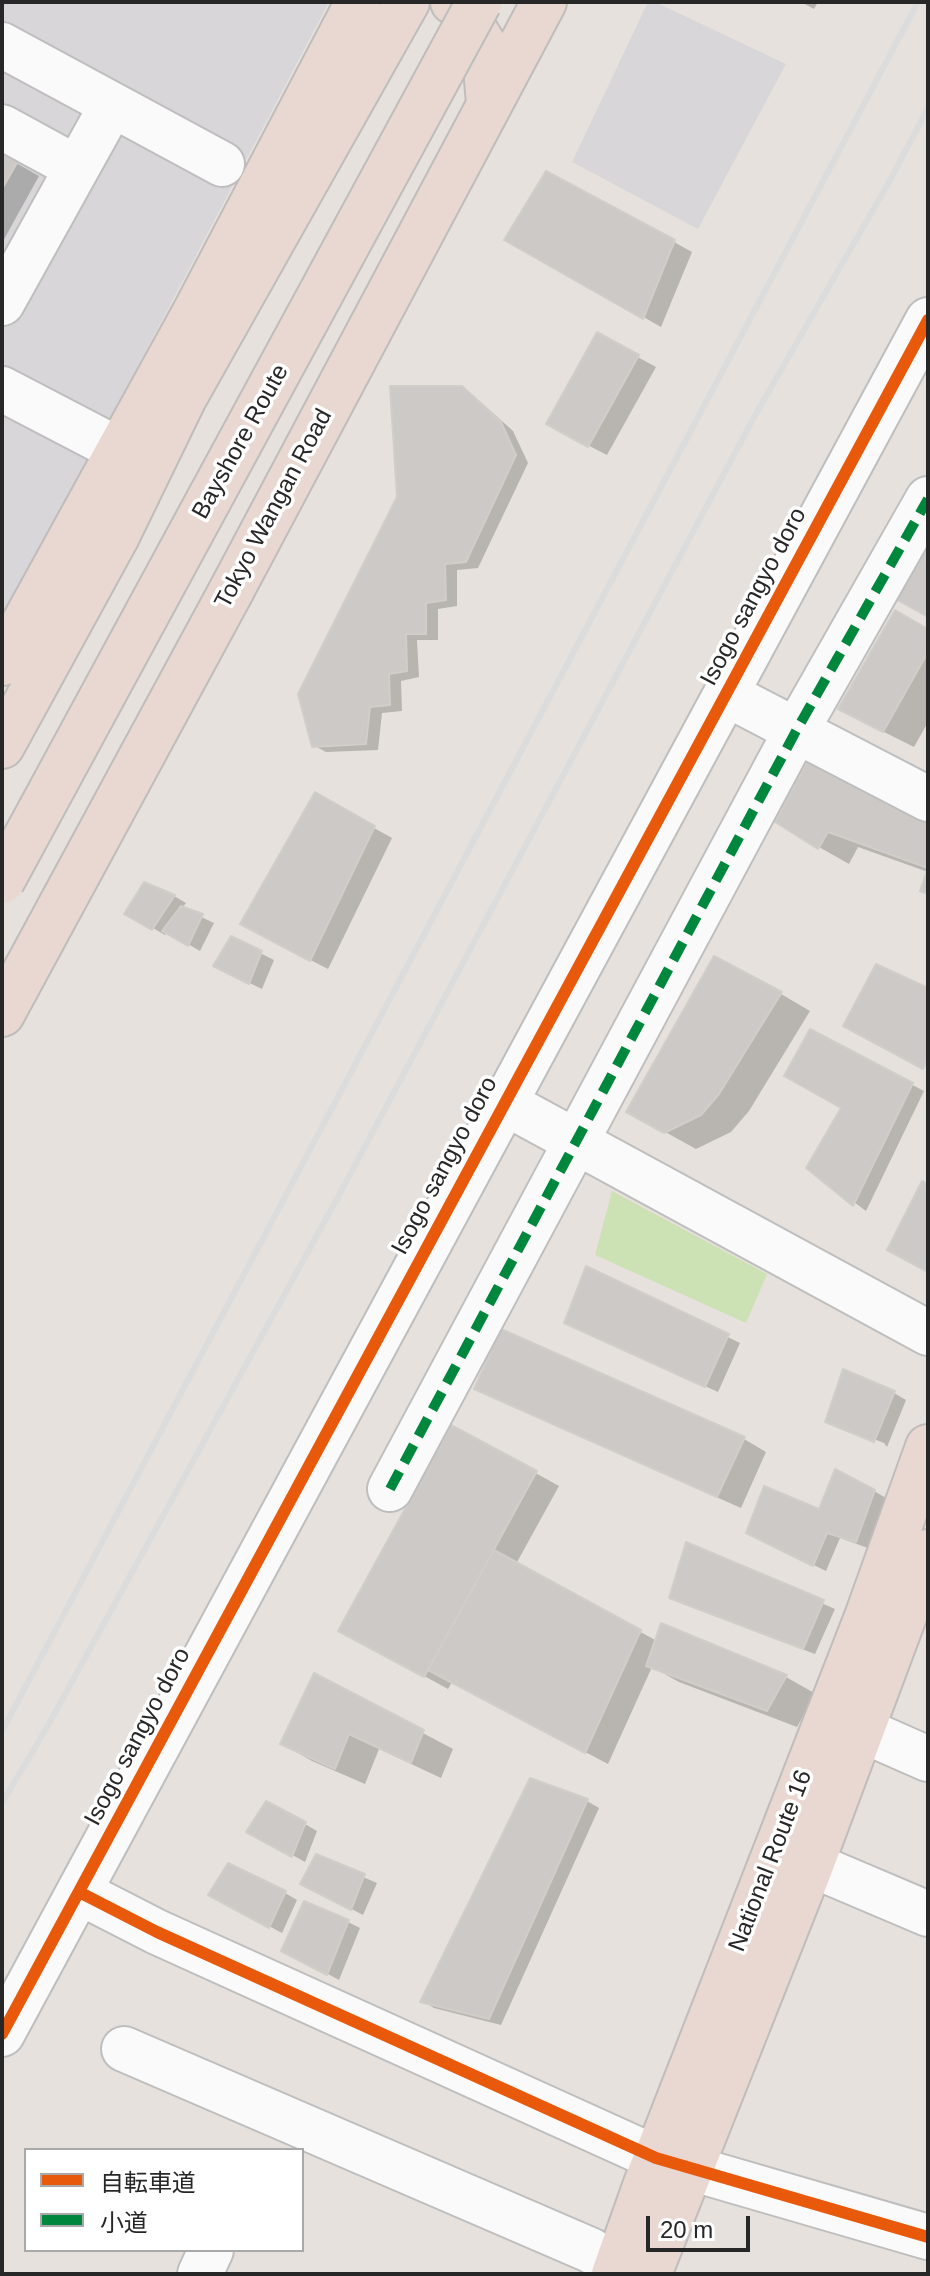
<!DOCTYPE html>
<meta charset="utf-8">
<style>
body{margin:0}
#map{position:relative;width:930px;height:2276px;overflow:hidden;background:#e6e1dc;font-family:Helvetica,"Noto Sans JP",sans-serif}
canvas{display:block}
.frame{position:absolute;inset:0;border:4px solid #272727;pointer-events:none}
.legend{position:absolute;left:24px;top:2148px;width:280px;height:104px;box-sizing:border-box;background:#fff;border:2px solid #a9a9a9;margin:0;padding:10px 14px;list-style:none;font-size:24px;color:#272727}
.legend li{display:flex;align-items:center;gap:16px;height:40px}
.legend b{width:40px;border:2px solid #a9a9a9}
.scale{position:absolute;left:646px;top:2216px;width:104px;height:36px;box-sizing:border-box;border:4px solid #272727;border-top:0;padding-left:10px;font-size:24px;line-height:28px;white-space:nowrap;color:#272727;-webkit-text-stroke:6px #fff;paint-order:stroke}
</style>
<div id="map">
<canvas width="930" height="2276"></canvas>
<div class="frame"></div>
<ul class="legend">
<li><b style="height:10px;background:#e8590c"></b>自転車道</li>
<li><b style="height:10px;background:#00873e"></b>小道</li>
</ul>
<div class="scale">20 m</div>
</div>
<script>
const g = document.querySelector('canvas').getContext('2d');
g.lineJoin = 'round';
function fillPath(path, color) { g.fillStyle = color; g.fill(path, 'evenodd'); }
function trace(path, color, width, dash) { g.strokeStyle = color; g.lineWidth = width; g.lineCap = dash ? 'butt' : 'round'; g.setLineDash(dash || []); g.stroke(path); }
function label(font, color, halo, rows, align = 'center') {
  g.font = font + ' Helvetica,sans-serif'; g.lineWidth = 7; g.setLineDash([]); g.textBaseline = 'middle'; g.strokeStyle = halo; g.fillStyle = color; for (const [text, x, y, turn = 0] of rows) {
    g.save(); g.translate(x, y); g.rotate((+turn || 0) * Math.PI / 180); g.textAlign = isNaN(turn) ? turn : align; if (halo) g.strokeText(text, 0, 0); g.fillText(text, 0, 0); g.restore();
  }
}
fillPath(new Path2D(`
 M2,2H329L64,507L2,618Z
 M648,2H655L786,64L698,229L572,162Z`), '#d8d6d8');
fillPath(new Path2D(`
 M612,1191L767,1274L746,1323L595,1255Z`), '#cde2b4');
fillPath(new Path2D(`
 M801,2H818L814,9Z
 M2,155L39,176L2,243Z
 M507,239L674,242L692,252L661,327Z
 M597,335L656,367L607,455L566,434Z
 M461,388L474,396L513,431L528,463L478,568L457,570V606L438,609V640H417L419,677L401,681L402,711L382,713L378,750L326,752L313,745Z
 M928,631V722L914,747L870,725Z
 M812,756L928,819V872L858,847L849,864L819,847Z
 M315,795L392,838L328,969L260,934Z
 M174,896L186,903L182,908L214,923L200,951L167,932L165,935L127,913Z
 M232,939L274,960L262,989L227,972Z
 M781,994L810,1011L749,1111L731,1132L696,1149L658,1128Z
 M811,1032L924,1091L866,1211L808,1168L844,1108Z
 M587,1269L740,1343L718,1392L579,1329Z
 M477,1388L744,1439L766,1452L741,1508L500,1401Z
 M894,1393L906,1400L887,1447L884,1443L838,1425Z
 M452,1427L559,1486L516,1564L657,1641L662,1626L786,1677L816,1694L797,1727L679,1682L652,1667L608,1764L452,1682L448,1689L364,1643Z
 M874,1491L886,1498L868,1548L840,1538L826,1571L760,1539L820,1512Z
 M687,1544L835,1609L815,1654L683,1604L671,1597Z
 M315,1676L453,1749L441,1778L379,1749L365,1784L312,1761L282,1744Z
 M587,1801L599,1808L501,2025L434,2008L423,2001Z
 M305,1824L317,1831L305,1862L249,1831Z
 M317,1857L377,1883L363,1915L315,1890Z
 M285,1893L297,1900L282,1933L211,1895Z
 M348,1922L360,1928L339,1980L284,1950Z`), '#0003');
const building = new Path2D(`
 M2,152L18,161L2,189Z
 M546,171L675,240L643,319L504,240Z
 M597,332L639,355L588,447L546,424Z
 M390,386H462L501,422L516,455L466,562L445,564L446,600L426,603V634H406L407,671L389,674L390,705L370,707L366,744L312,747L298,694L397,497Z
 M928,529V617L892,597Z
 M895,610L928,629V652L883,732L838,709Z
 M811,754L928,817V868L828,832L818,849L775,822Z
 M315,792L375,826L310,961L240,924Z
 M928,868V894L920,891Z
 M144,882L175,895L152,930L124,914Z
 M181,906L203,914L188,946L162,931Z
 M231,936L262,951L249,984L213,966Z
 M714,956L782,992L719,1094L701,1115L664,1133L626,1112Z
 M876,964L928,988V1058L923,1069L843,1026Z
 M810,1029L913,1083L853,1206L806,1168L841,1108L784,1076Z
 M922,1181L928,1184V1272L887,1250Z
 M586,1266L729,1334L705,1387L564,1323Z
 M501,1329L745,1437L717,1497L474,1389Z
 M843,1369L895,1391L874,1442L825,1422Z
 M451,1425L537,1471L424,1677L338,1631Z
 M835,1469L875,1490L856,1542L827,1533L813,1566L746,1533L764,1486L819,1509Z
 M686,1542L824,1600L803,1649L669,1598Z
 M494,1550L641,1630L585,1753L428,1670Z
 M661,1623L787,1675L767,1711L646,1666Z
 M314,1673L424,1730L411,1763L349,1734L335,1769L280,1744Z
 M530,1778L588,1799L489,2019L420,2002Z
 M266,1801L306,1822L292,1857L246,1832Z
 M316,1854L365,1874L351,1910L300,1884Z
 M228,1863L286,1891L269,1928L208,1895Z
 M304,1901L349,1920L327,1975L281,1951Z`);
fillPath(building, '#cdc9c6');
trace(building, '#d1cdc8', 2);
const minor = new Path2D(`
 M2,45L222,164
 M2,127L77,168
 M2,303L112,105
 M2,389L119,450
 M726,694L928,799
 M505,1103L928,1333
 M390,1489L796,731L928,499
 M863,1727L878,1737L928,1759
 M810,1868L829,1872L928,1914
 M79,1892L157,1932L656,2158L928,2237
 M2,2034L928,320
 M124,2049L590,2250L617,2266
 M200,2274L211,2250`);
const highway = new Path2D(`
 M453,2L460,6L484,45L489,103
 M2,663L195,312L358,2
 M2,746L117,536L184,398L407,2
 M2,1014L230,593L544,2
 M614,2274L646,2184L867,1617L928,1447
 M649,2274L810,1868L928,1552`);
trace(minor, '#bfbebe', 48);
trace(highway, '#bfbdbb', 48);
trace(minor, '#fbfafa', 44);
trace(highway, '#e8d8d1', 44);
trace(new Path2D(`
 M2,1731L918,2
 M2,1803L46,1729L338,1197L758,410L888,184L928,108`), '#dcdcdd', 6);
const highwayBridge = new Path2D(`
 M2,881L479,2`);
trace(highwayBridge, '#bfbdbb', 48, []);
trace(highwayBridge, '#e8d8d1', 44);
trace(new Path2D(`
 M390,1489L796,731L928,499`), '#00873e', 10, [20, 10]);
trace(new Path2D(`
 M79,1892L157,1932L656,2158L928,2237
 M2,2034L928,320`), '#e8590c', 12);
label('24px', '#272727', '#fff', [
 ["Bayshore Route",241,442,-61],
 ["Tokyo Wangan Road",274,509,-62],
 ["Isogo sangyo doro",754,597,-62],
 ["Isogo sangyo doro",445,1166,-62],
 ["Isogo sangyo doro",138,1737,-62],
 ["National Route 16",771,1861,-69]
]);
</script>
